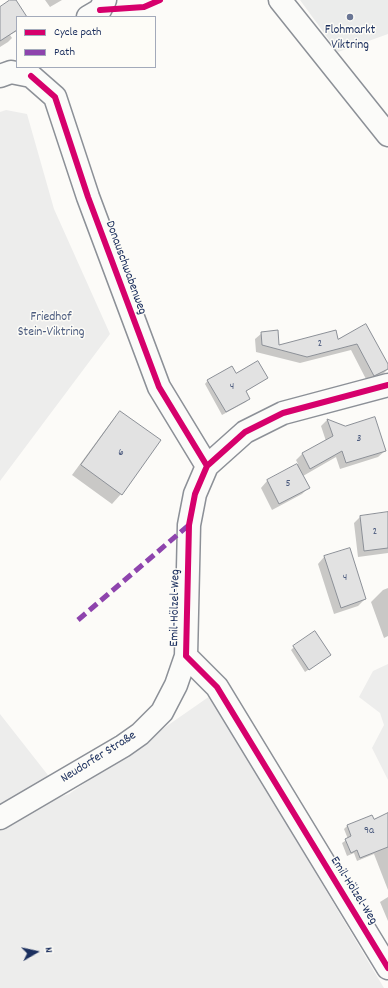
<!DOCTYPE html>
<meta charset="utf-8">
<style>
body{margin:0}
#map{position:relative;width:388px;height:988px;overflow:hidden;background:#fcfbf8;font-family:Dekko,sans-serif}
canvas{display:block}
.legend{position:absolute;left:16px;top:16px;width:140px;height:52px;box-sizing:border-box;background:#fdfcf7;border:1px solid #a3aaba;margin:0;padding:5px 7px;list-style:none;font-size:12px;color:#1b2f5e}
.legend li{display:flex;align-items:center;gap:8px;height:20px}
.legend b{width:20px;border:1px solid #a3aaba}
.north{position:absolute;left:16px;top:932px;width:40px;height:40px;-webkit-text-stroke:3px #fdfcf7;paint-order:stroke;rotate:81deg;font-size:11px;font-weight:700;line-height:16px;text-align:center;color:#1b2f5e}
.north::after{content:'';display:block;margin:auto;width:14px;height:18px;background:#1b2f5e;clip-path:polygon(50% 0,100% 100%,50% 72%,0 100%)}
</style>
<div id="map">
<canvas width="388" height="988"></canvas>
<ul class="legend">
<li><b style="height:5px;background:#d6006c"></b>Cycle path</li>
<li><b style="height:5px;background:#8e44ad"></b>Path</li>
</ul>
<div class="north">N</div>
</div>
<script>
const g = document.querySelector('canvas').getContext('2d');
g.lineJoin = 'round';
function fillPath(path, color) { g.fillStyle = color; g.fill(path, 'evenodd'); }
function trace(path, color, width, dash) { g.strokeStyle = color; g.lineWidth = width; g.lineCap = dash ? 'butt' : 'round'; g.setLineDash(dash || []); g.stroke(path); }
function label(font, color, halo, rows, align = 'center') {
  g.font = font + ' Dekko,sans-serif'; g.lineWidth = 3; g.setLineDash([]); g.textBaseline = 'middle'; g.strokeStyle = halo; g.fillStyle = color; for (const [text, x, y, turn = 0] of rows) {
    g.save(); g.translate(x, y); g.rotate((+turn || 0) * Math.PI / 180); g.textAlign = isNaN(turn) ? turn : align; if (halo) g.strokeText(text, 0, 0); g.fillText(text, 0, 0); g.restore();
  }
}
fillPath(new Path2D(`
 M300,0H388V34L338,52Z`), '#ebeceb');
fillPath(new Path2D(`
 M6,110L27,114L54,209L110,334L0,481V112Z
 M388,664V780L372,748L384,725L380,713L359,697L373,671Z
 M210,696L384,988H0V831L51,800L69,794Z
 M0,714L51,779L0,811Z`), '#ededec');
fillPath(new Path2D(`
 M12,0H14L25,17H17V31L10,35L12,38L8,42L0,47V8Z
 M45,0H62L50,7Z
 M366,325L388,366V369L383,374L367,381L351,350L300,363L256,352L255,339L262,333L278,346L337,340Z
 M236,375L267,378L245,392L249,398L246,402L222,415L205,384L208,380Z
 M120,412L121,494L112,504L72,475L111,422Z
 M327,420L345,428L385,451L378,457L340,469L336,457L303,476L309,487L302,494L272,510L261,488L267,481L298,464L296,460L302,454L326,441L321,426Z
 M388,513V553L358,557L354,523L360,517Z
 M324,557L365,599L358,606L334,614L318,564Z
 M388,588V636L384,638L371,602L383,590Z
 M294,647L330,655L305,672L291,650Z
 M388,814V890L374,854L357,861L354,853L347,856L342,843L348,839L344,829L347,826L373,820Z
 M388,897V921L380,902Z`), '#0003');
const building = new Path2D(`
 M10,0H16L27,17H17V30L0,41V7Z
 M366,324L388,364V369L374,376L357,344L307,357L262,345L261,332L278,330L279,345L336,330L338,339Z
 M258,361L268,378L246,391L250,399L226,412L207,380L232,366L236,373Z
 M120,411L161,440L122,495L81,465Z
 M375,417L386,451L346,463L342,451L310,469L302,453L333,436L327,419L345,426Z
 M297,464L310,488L279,504L267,480Z
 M388,512V548L364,551L360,516Z
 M350,548L366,599L341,608L324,556Z
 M315,631L331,655L309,670L293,646Z
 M388,813V847L360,858L357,850L351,853L345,839L351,836L347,825L372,815L374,819Z`);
fillPath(building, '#e2e2e2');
trace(building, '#8c9097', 1);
const minor = new Path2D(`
 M88,17L100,10L105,0
 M0,76L11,72L31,76
 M31,76L55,97L88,197L159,387L207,466
 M186,656L217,687L388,968
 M0,818L123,746L140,734L162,712L176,685L186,656L189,525L195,494L207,466L245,432L283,413L388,385`);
const major = new Path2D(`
 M280,0L388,135`);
trace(minor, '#8c9097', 25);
trace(major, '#8c9097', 25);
trace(minor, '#fbfbf9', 22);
trace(major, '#fbfbf9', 22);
trace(new Path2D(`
 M78,620L189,525`), '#8e44ad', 5, [10, 5]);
trace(new Path2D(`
 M100,10L144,7L160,0
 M31,76L55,97L88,197L159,387L207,466
 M388,385L283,413L245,432L207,466L195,494L189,525L186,656L217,687L388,968`), '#d6006c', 6);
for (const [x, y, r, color] of [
 [350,17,4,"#6a7694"]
]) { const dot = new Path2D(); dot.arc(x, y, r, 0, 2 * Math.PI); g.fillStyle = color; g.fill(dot); trace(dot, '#fdfcf7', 1.5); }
label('11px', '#4d5c7f', null, [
 ["2",320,344],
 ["4",232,387],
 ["3",359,439],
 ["6",121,453],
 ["5",288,484],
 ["2",375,532],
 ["4",345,578],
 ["9a",369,831]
]);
label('13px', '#1b2f5e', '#fdfcf7', [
 ["Flohmarkt",350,31],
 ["Viktring",350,46]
]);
label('13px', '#1b2f5e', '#fdfcf7', [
 ["Donauschwabenweg",125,268,70],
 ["Emil-Hölzel-Weg",176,608,-89],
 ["Neudorfer Straße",99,758,-32],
 ["Emil-Hölzel-Weg",353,891,58]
]);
label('13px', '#4c5c7f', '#fdfcf7', [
 ["Friedhof",51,318],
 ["Stein-Viktring",51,333]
]);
</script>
